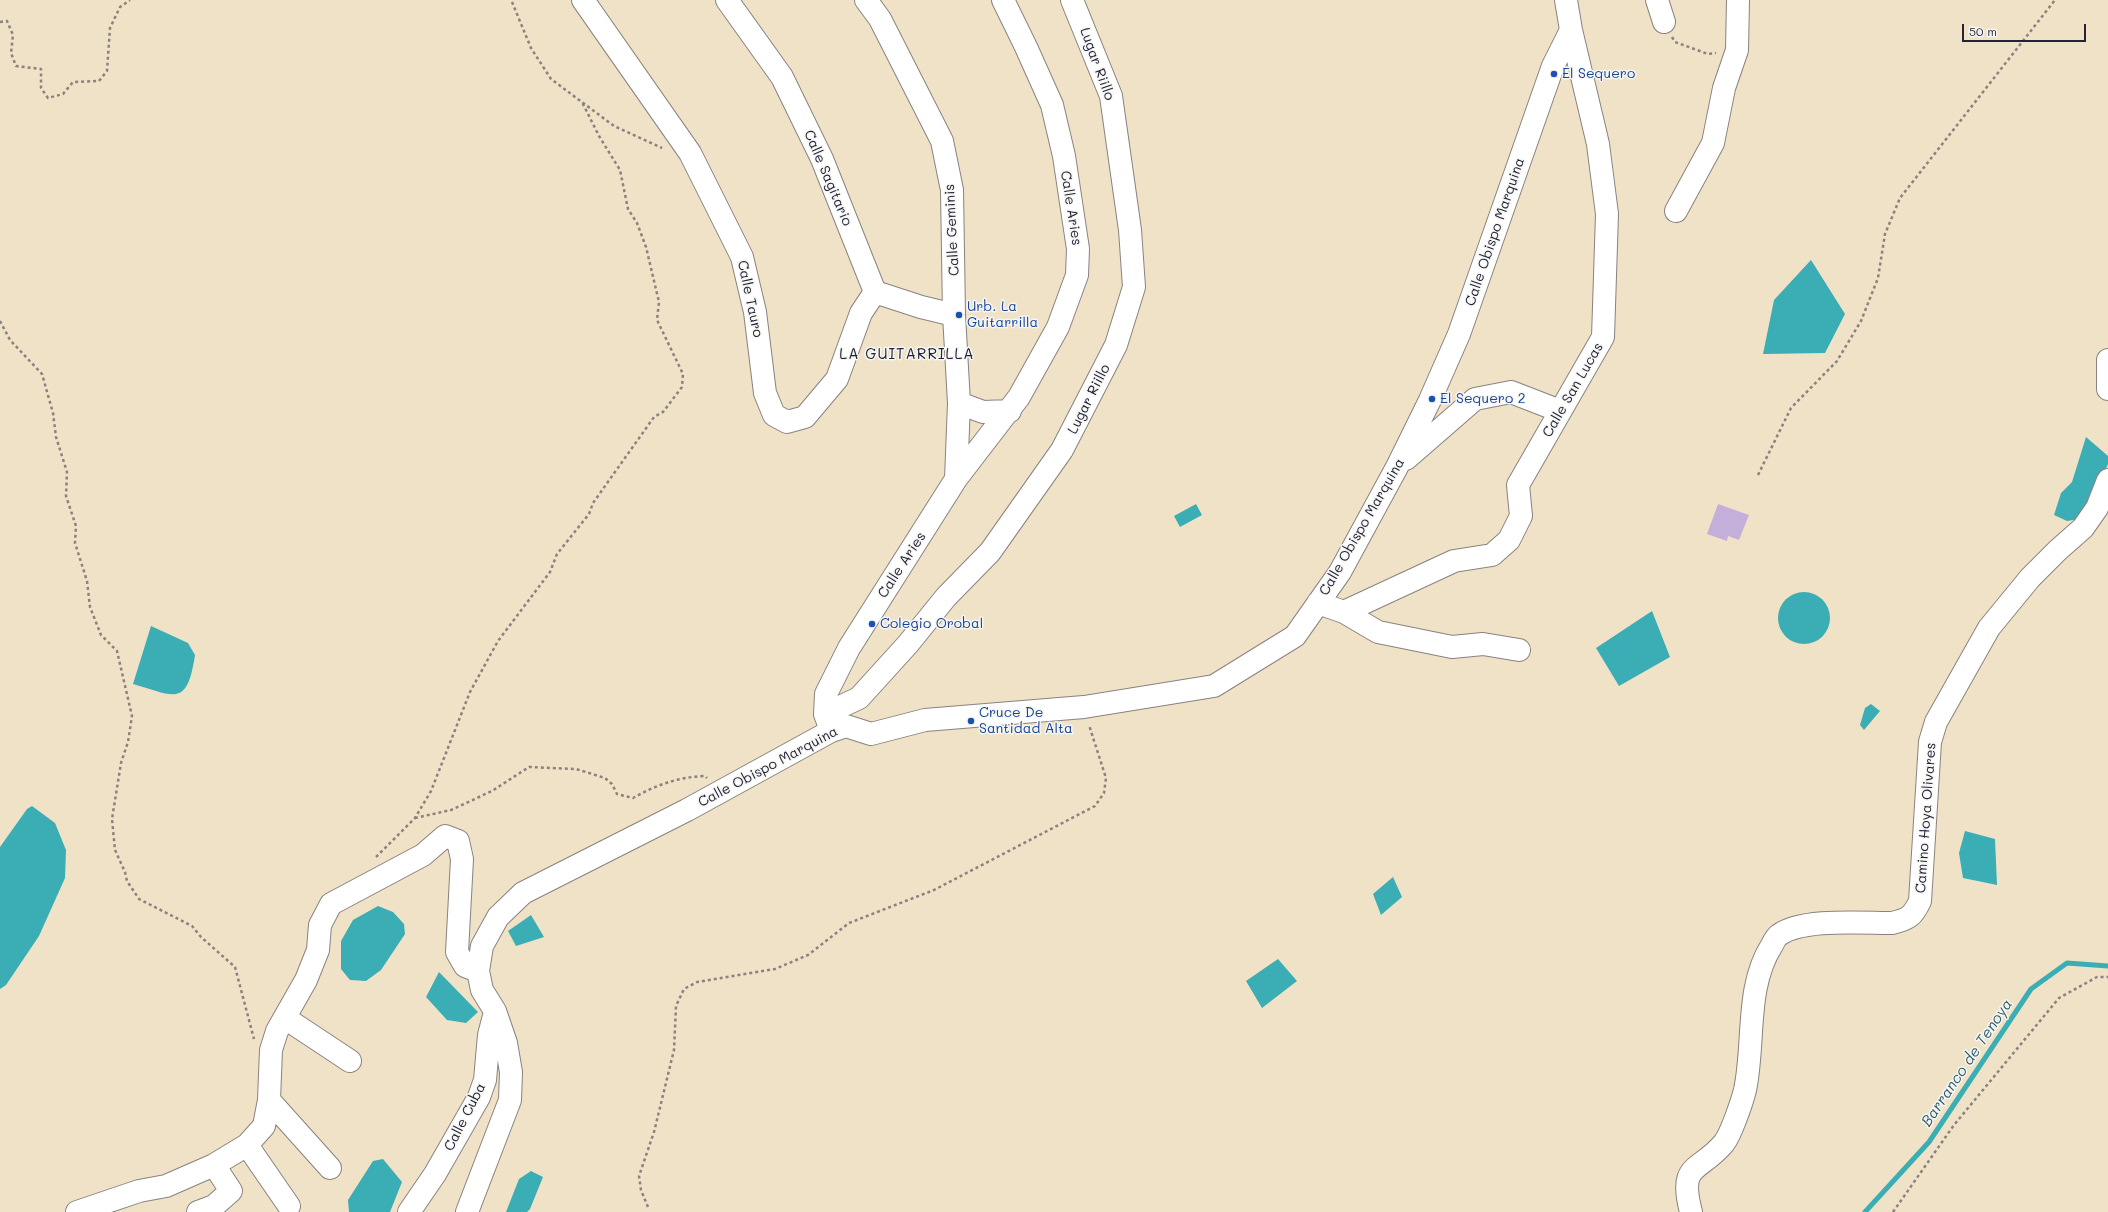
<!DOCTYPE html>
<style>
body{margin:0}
#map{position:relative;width:2108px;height:1212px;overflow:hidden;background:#f0e2c6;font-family:Mali,sans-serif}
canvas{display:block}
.scale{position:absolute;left:1962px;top:24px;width:124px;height:18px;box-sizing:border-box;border:2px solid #22223b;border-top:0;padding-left:5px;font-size:12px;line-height:14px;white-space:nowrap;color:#22223b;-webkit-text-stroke:3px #f6f6f2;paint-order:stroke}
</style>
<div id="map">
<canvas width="2108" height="1212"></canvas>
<div class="scale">50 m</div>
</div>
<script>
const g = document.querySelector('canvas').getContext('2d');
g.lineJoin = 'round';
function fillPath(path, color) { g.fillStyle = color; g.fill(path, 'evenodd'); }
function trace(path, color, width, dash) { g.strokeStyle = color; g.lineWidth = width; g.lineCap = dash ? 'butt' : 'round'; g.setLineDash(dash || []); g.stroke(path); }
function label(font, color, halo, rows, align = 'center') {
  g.font = font + ' Mali,sans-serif'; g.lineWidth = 3; g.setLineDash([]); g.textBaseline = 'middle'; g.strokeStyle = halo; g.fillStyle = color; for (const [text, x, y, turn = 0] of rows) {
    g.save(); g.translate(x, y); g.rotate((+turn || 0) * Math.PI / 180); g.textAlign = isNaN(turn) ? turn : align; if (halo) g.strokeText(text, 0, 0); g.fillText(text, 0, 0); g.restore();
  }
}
fillPath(new Path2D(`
 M1811,260L1845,314L1825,353L1763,354L1774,300Z
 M2086,437L2108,456V464L2096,491L2090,493V500L2080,519L2067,521L2054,515L2061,493L2072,482Z
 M1196,504L1202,515L1180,527L1174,516Z
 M1778 618a26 26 0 1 1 52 0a26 26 0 1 1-52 0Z
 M1652,611L1670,657L1619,686L1596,648Z
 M151,626L188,643L195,655C187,708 175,696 133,684Z
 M1871,704L1880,711L1864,730L1860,725L1865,708Z
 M32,806L55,823L66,850L65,878L39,936L6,985L0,989V847L27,809Z
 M1965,831L1995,839L1997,885L1963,878L1959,853Z
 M1393,877L1402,897L1381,915L1373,894Z
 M378,906L393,912L404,924L405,934L381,970L366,981L350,980L341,969V941L353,920Z
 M531,915L544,937L516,946L508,931Z
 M1278,959L1297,981L1262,1008L1246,981Z
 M439,972L478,1012L466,1023L447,1020L426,997Z
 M383,1159L402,1182L390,1212H349L348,1200L373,1161Z
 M531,1171L543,1177L530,1209L527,1212H506L519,1179Z`), '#3badb4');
trace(new Path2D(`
 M1865,1212L1929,1142L2031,989L2067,963L2108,966`), '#3badb4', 5);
fillPath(new Path2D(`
 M1718,504L1749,515L1739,540L1728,536L1727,541L1707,534Z`), '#c4afdb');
const minor = new Path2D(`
 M583,0L690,153L742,257L755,312L765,393L774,415L787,422L805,417L837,379L861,313L875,292
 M727,0L782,77L822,159L875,292L921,307L954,315
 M866,0L880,19L942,141L952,190L954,315L959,403L956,479
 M1657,0L1664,22
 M1676,211L1713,143L1724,88L1737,50L1738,0
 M2108,360V389
 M959,403L983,412L1010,411
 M1406,459L1475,399L1511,392L1560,411
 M1318,603L1344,612L1454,561L1492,555L1509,540L1521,516L1518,485L1603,337L1607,214L1598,144L1571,30L1566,0
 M1344,612L1378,632L1452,647L1483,644L1519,650
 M825,714L859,698L908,644L946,597L990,552L1062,450L1116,345L1134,287L1130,230L1111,96L1072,0
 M829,725L825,714L826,694L849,648L956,479L1019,397L1058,327L1077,275L1078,249L1064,156L1052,105L1026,47L1003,0
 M285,1018L350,1061
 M269,1100L330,1168
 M247,1145L289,1206
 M77,1212L139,1191L166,1186L214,1165L247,1145L264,1126L269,1100L271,1050L277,1031L306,980L318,950L320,925L331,904L423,855L445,836L458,841L462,859L457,952L465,966L478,971
 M198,1212L214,1206L231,1191L214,1165
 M409,1212L435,1174L479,1097L485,1080L489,1035L495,1012
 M467,1212L510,1100L511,1072L506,1043L495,1011L482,990L478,971L482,946L498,917L523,893L687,810L831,731L846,726L871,734L925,720L1084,707L1214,686L1295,636L1340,572L1397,467L1430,400L1459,334L1553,66L1571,30
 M1691,1212C1678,1162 1699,1173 1724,1143C1731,1134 1742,1102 1745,1090C1755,1043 1745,987 1772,945C1774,941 1776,937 1779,935C1802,918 1862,923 1892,923C1909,919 1913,916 1920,901L1930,742L1936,722L1989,628L2030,578L2058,550L2083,528L2097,508L2108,480`);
trace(minor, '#898280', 24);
trace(new Path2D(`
 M512,2L531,48L551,79L614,126L662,148
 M0,22L7,21L13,35L11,53L16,66L41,69V88L48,98L63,94L73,82L99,81L107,71L110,28L120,7L130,0
 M1672,37L1675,42L1708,54L1716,53
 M0,321L10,340L42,374L53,413L56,437L67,472L66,496L76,526L75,543L87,581L90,607L101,635L117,651L132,716L128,742L121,763L112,819L115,850L125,872L127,881L139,899L192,926L201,937L235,967L254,1039
 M1758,475L1791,408L1837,361L1861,321L1878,278L1885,234L1900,198L2055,0
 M415,818L451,810L492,791L529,767L576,769L605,778L612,784L617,794L633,798C656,785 678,777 705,776L707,778
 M376,857L415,818L431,791L470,692L498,641L550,572L557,554L589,514L593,503L654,417L663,412L682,387L683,374L657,320L659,302L646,247L637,223L628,209L620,170L599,136L582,102
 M648,1207L641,1190L639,1176L654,1132L674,1050L676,1006L684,989L697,982L775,969L808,955L849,923L934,890L1095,806L1104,793L1106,778L1089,725
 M1893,1212L1954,1125L2059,998L2097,977H2108`), '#898280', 2.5, [3, 3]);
trace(minor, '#fff', 22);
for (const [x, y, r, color] of [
 [1554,74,4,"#1a4fb4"],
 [959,315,4,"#1a4fb4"],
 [1432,399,4,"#1a4fb4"],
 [872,624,4,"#1a4fb4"],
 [971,721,4,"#1a4fb4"]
]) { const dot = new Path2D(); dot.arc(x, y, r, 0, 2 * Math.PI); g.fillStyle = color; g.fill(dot); trace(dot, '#f6f6f2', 1.5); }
label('14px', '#22223b', '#f6f6f2', [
 ["Lugar Riillo",1097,64,70],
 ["Calle Sagitario",828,178,67],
 ["Calle Aries",1071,208,81],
 ["Calle Geminis",952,230,-93],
 ["Calle Obispo Marquina",1495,232,-71],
 ["Calle Tauro",750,299,78],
 ["Calle San Lucas",1573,390,-60],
 ["Lugar Riillo",1089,399,-63],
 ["Calle Obispo Marquina",1362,527,-60],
 ["Calle Aries",902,565,-57],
 ["Calle Obispo Marquina",768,767,-28],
 ["Camino Hoya Olivares",1926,818,-86],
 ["Calle Cuba",465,1117,-63]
]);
label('14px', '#164399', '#f6f6f2', [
 ["El Sequero",1562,74],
 ["Urb. La",967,307],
 ["Guitarrilla",967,323],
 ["El Sequero 2",1440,399],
 ["Colegio Orobal",880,624],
 ["Cruce De",979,713],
 ["Santidad Alta",979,729]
], 'left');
g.letterSpacing = '1px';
label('15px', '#22223b', '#f6f6f2', [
 ["LA GUITARRILLA",907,354]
]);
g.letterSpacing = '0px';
label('italic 15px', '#2c5a6b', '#f6f6f2', [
 ["Barranco de Tenoya",1967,1063,-56]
]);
</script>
